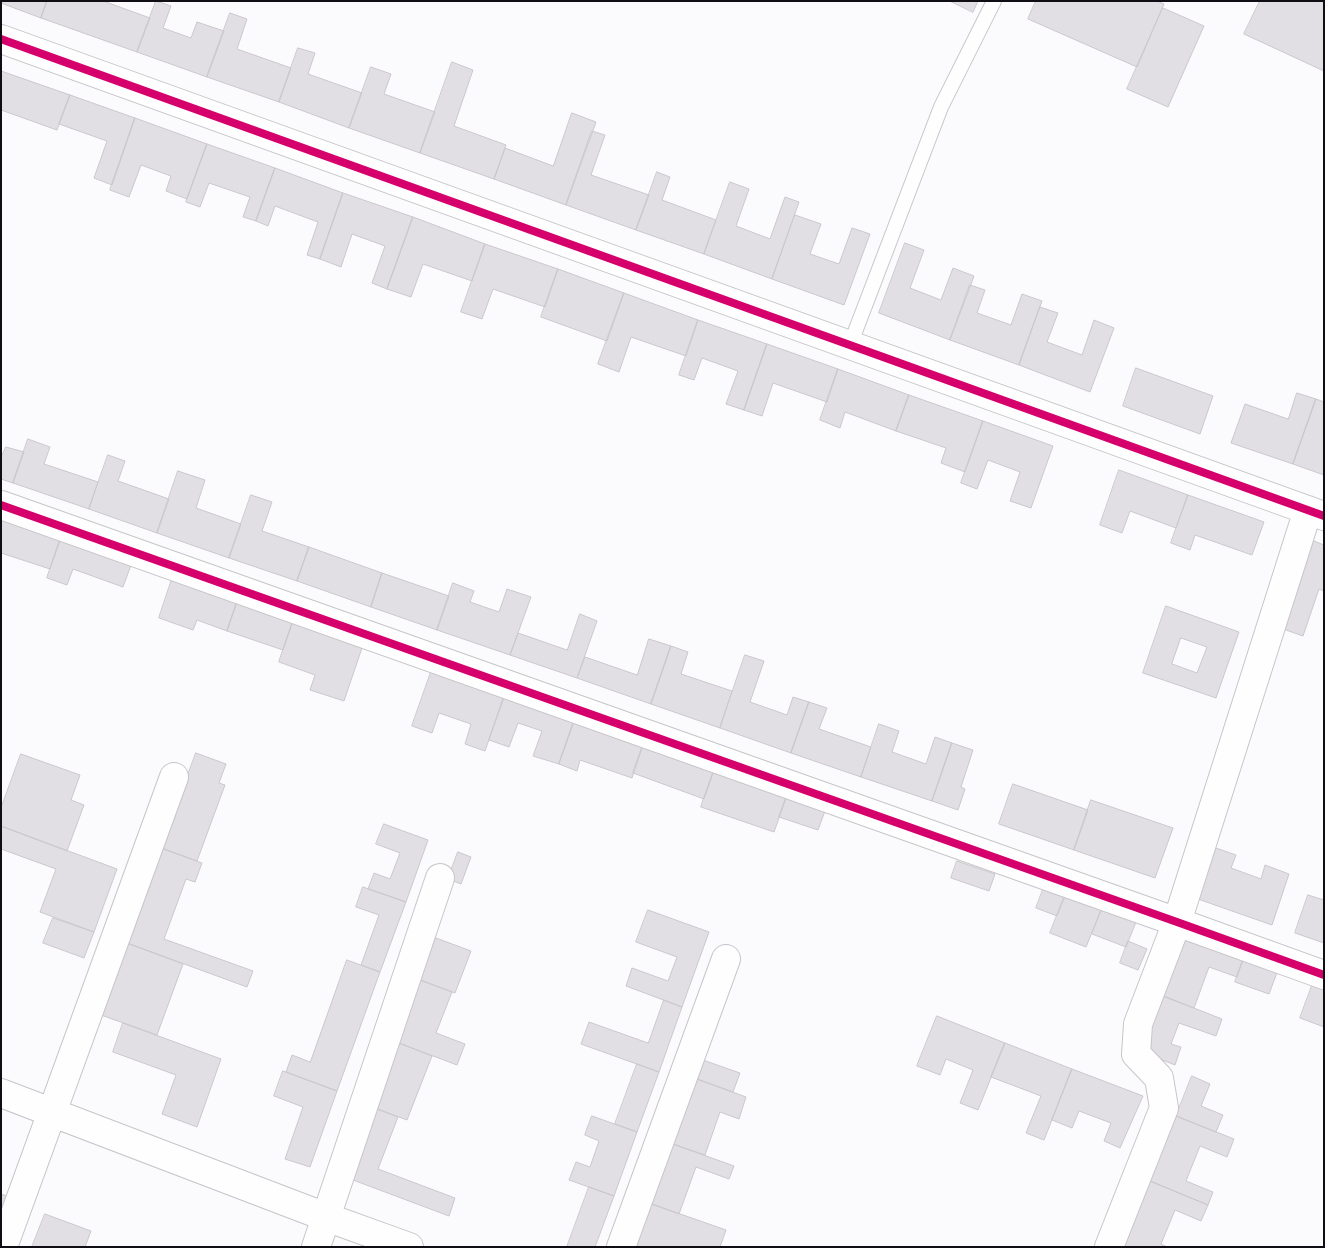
<!DOCTYPE html>
<style>
body{margin:0}
#map{position:relative;width:1325px;height:1248px;overflow:hidden;background:#fbfafc;font-family:"Roboto Condensed",sans-serif}
canvas{display:block}
.frame{position:absolute;inset:0;border:2px solid #100d14;pointer-events:none}
</style>
<div id="map">
<canvas width="1325" height="1248"></canvas>
<div class="frame"></div>
</div>
<script>
const g = document.querySelector('canvas').getContext('2d');
g.lineJoin = 'round';
function fillPath(path, color) { g.fillStyle = color; g.fill(path, 'evenodd'); }
function trace(path, color, width, dash) { g.strokeStyle = color; g.lineWidth = width; g.lineCap = dash ? 'butt' : 'round'; g.setLineDash(dash || []); g.stroke(path); }
const building = new Path2D(`
 M1,1H47L41,18L1,3Z
 M47,1H103L150,18L137,52L41,18Z
 M156,1L171,6L163,28L191,38L197,22L224,31L207,77L137,52Z
 M950,1H978L973,12Z
 M1036,1H1157L1164,4L1137,67L1028,19Z
 M1260,1H1324V71L1244,34Z
 M1163,8L1204,26L1168,107L1127,89Z
 M230,13L247,19L237,49L291,68L279,102L207,77Z
 M298,48L315,53L308,74L362,93L349,128L279,102Z
 M452,62L473,70L454,126L506,145L494,179L420,153Z
 M371,67L391,74L384,94L435,112L420,153L349,128Z
 M1,71L70,95L57,130L1,110Z
 M70,95L135,118L112,185L94,178L107,141L59,124Z
 M572,113L596,122L566,205L494,179L505,148L553,166Z
 M135,118L207,144L187,199L166,191L171,176L141,165L129,197L110,190Z
 M592,131L605,135L591,175L649,195L636,230L566,205Z
 M207,144L275,168L256,221L243,217L250,197L209,183L200,207L186,202Z
 M275,168L343,193L320,259L307,255L318,222L275,206L268,226L256,221Z
 M657,172L670,177L662,200L716,220L704,254L636,230Z
 M730,182L749,189L736,226L770,239L785,197L799,202L772,279L704,254Z
 M343,193L413,217L387,289L372,283L385,246L352,234L341,267L320,259Z
 M795,215L821,224L810,254L839,264L852,228L870,234L844,305L772,279Z
 M413,217L485,244L472,281L423,264L411,297L387,289Z
 M905,243L924,250L910,288L941,300L953,268L974,276L950,340L879,313Z
 M485,244L558,269L545,307L493,289L482,319L461,312Z
 M558,269L624,293L607,341L541,317Z
 M970,285L985,290L977,313L1011,325L1022,294L1042,301L1019,365L950,340Z
 M624,293L698,320L686,356L631,337L619,372L598,364Z
 M1040,307L1058,313L1047,342L1082,355L1094,320L1114,328L1090,392L1019,365Z
 M698,320L767,344L744,410L726,404L738,371L702,358L694,380L679,375Z
 M767,344L838,369L827,402L773,383L762,416L744,410Z
 M1136,368L1213,396L1200,434L1123,406Z
 M838,369L909,395L896,431L845,412L840,428L820,420Z
 M1297,393L1316,399L1293,464L1231,443L1245,404L1288,419Z
 M909,395L983,421L965,472L941,463L946,448L896,431Z
 M1316,399L1324,402V475L1293,464Z
 M983,421L1053,446L1031,508L1010,501L1020,472L988,460L977,489L961,483Z
 M28,439L50,447L44,464L98,482L89,509L13,483Z
 M6,447L24,452L13,483L1,479V458Z
 M108,455L125,461L118,481L169,499L157,533L89,509Z
 M1119,470L1188,495L1176,528L1130,511L1122,533L1100,525Z
 M178,471L205,480L196,508L241,524L229,558L157,533Z
 M251,495L272,502L262,531L309,547L297,581L229,558Z
 M1188,495L1264,522L1252,555L1195,535L1190,550L1171,543Z
 M1,519L60,540L50,569L1,553Z
 M60,540L131,565L123,587L73,569L67,585L47,578Z
 M1314,541L1324,545V591L1319,589L1303,636L1283,629Z
 M309,547L382,573L371,607L297,581Z
 M382,573L449,596L437,630L371,607Z
 M172,579L237,602L227,631L197,620L193,630L159,618Z
 M453,583L474,591L470,602L499,612L507,589L531,597L510,655L437,630Z
 M237,602L293,621L283,650L227,631Z
 M1166,606L1239,632L1216,698L1143,673ZM1181,638L1207,647L1197,673L1172,664Z
 M580,614L597,621L577,678L510,655L518,633L567,650Z
 M293,621L363,645L344,701L310,690L315,675L279,662Z
 M649,639L671,646L651,704L577,678L585,657L637,675Z
 M671,646L688,652L681,674L732,691L720,728L651,704Z
 M745,655L764,661L750,702L787,715L793,697L809,702L791,753L720,728Z
 M431,672L504,697L485,751L465,744L471,724L439,713L432,733L412,726Z
 M504,697L574,721L559,764L533,756L542,731L518,723L509,747L489,740Z
 M809,702L827,708L819,729L871,747L861,777L791,753Z
 M574,721L643,745L632,778L580,760L577,771L559,764Z
 M879,724L899,731L892,752L926,764L935,737L952,743L932,801L861,777Z
 M952,743L973,750L961,787L965,789L958,810L932,801Z
 M643,745L714,770L704,799L633,773Z
 M196,753L226,764L219,783L225,785L197,861L161,848Z
 M21,754L80,775L71,800L84,805L67,851L1,826V808Z
 M714,770L786,798L774,832L701,807Z
 M1013,784L1088,810L1074,850L999,824Z
 M786,798L825,811L818,830L779,817Z
 M1091,800L1173,828L1155,878L1074,850Z
 M384,824L428,840L406,902L368,889L374,873L390,879L400,853L376,844Z
 M1,826L117,869L94,932L40,912L56,869L1,849Z
 M1213,847L1236,855L1231,868L1261,879L1265,865L1289,874L1272,925L1195,898Z
 M161,848L202,863L195,882L186,879L164,939L253,971L247,987L127,943Z
 M458,852L471,857L461,884L448,879Z
 M957,861L995,874L989,891L951,878Z
 M363,887L406,902L380,972L361,965L379,915L356,907Z
 M1044,887L1065,896L1057,916L1036,908Z
 M1066,893L1102,908L1086,947L1050,933Z
 M1308,895L1324,900V943L1295,933Z
 M1102,908L1136,922L1126,947L1092,934Z
 M648,910L709,932L682,1007L626,986L632,968L668,981L677,957L636,942Z
 M53,918L94,932L84,958L43,943Z
 M1185,936L1244,957L1237,977L1209,967L1194,1008L1163,996Z
 M436,938L471,951L455,993L420,980Z
 M1128,941L1147,949L1138,970L1120,963Z
 M127,943L183,964L157,1035L101,1015Z
 M1244,957L1278,970L1269,994L1235,982Z
 M347,960L380,972L337,1091L286,1072L292,1055L310,1062Z
 M420,980L452,992L436,1033L465,1044L457,1065L396,1042Z
 M1313,983L1324,987V1027L1300,1018Z
 M1163,996L1222,1019L1216,1036L1179,1023L1171,1044L1181,1047L1175,1065L1142,1052Z
 M664,1000L682,1007L659,1072L581,1044L589,1022L648,1043Z
 M937,1016L1005,1043L978,1110L960,1103L973,1070L946,1059L940,1075L917,1066Z
 M123,1023L221,1059L197,1127L162,1114L176,1075L113,1052Z
 M396,1042L432,1056L407,1120L372,1107Z
 M1005,1043L1072,1069L1044,1140L1026,1133L1041,1096L991,1077Z
 M700,1059L740,1073L733,1092L694,1078Z
 M637,1064L659,1072L637,1132L615,1124Z
 M1072,1069L1143,1096L1120,1148L1104,1141L1111,1123L1079,1111L1072,1128L1052,1120Z
 M283,1071L337,1091L310,1167L285,1159L303,1107L274,1096Z
 M1192,1076L1210,1084L1201,1106L1223,1115L1216,1132L1176,1116Z
 M694,1078L746,1097L739,1119L720,1112L705,1155L670,1143Z
 M372,1107L398,1117L378,1169L455,1198L449,1216L345,1177Z
 M592,1116L637,1132L614,1196L569,1180L576,1162L590,1167L599,1141L585,1135Z
 M1176,1116L1234,1139L1227,1157L1200,1146L1186,1181L1213,1192L1208,1205L1150,1181Z
 M670,1143L734,1166L729,1179L696,1167L679,1214L649,1203Z
 M1150,1181L1208,1205L1201,1221L1175,1210L1161,1244L1167,1247H1123Z
 M589,1187L614,1196L595,1247H567Z
 M1,1194L12,1198L1,1226Z
 M649,1203L726,1230L720,1247H633Z
 M45,1214L91,1231L85,1247H32Z`);
fillPath(building, '#e1dfe4');
trace(building, '#cbc8cd', 1);
const lane = new Path2D(`
 M850,345L941,107L994,1`);
const street = new Path2D(`
 M1,39L1324,516
 M1,505L1177,922L1324,975
 M1,1093L326,1217L409,1247
 M3,1247L174,777
 M316,1247L440,878
 M621,1247L726,959
 M1109,1247L1164,1108L1159,1078L1136,1054L1138,1024L1177,922L1308,510`);
trace(lane, '#c7c5c9', 16);
trace(street, '#c7c5c9', 30);
trace(lane, '#fefeff', 14);
trace(street, '#fefeff', 28);
trace(new Path2D(`
 M1,39L1324,516
 M1,505L1177,922L1324,975`), '#d6006c', 8);
</script>
